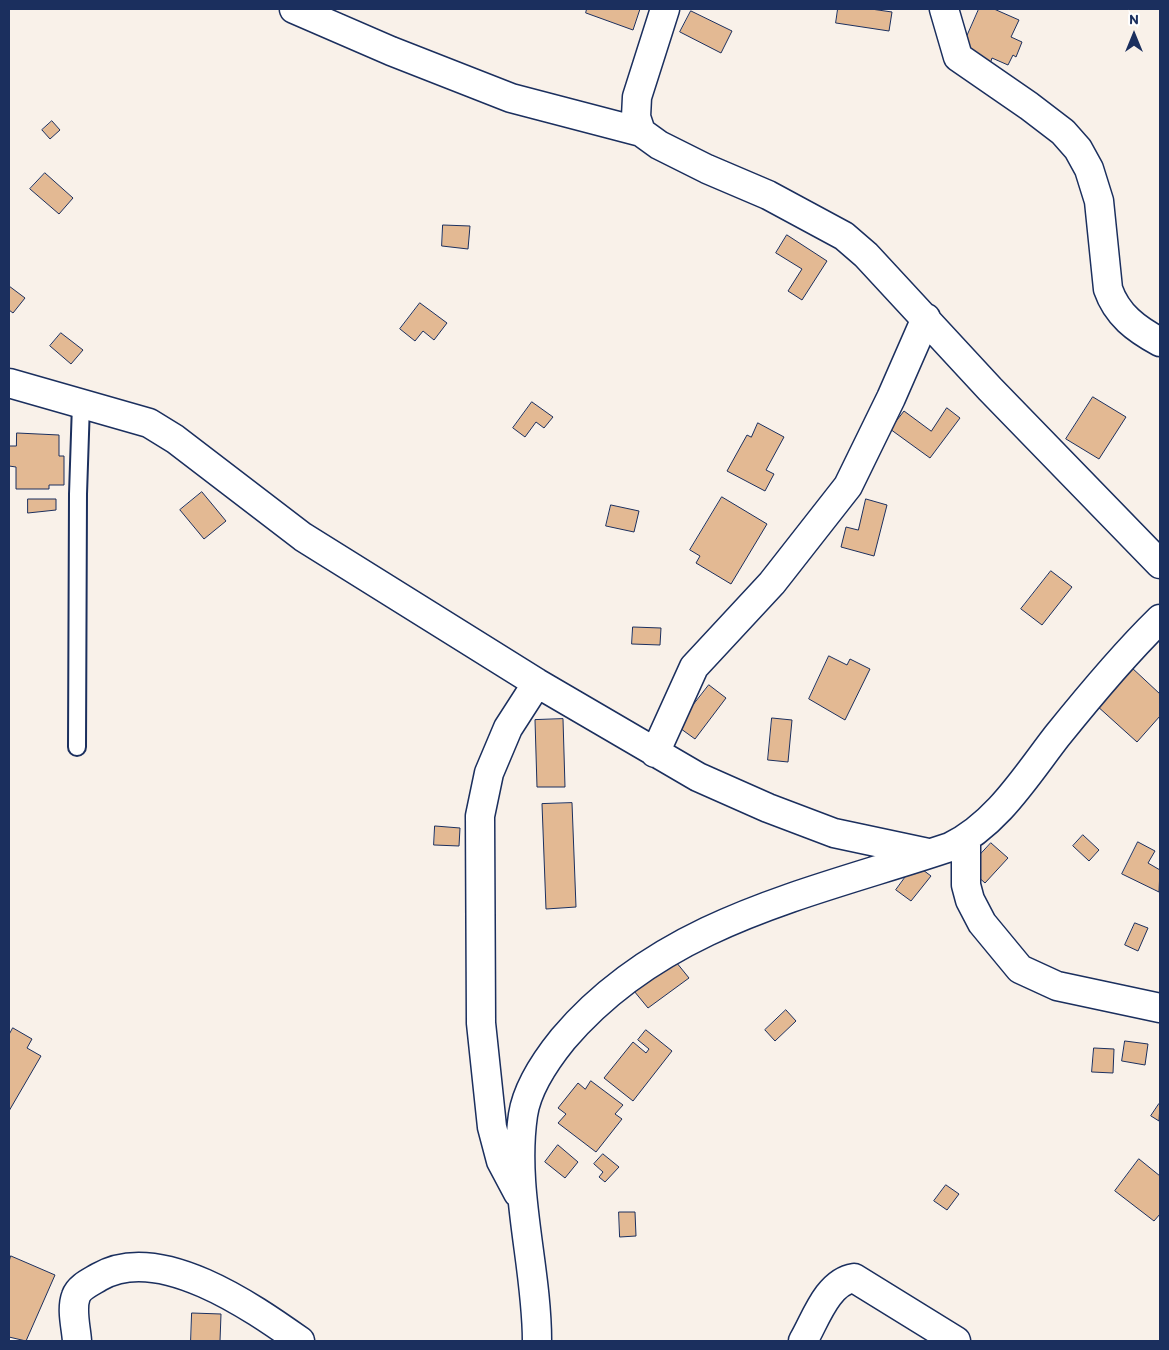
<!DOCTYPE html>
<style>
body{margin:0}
#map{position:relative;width:1169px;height:1350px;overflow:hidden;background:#f9f1e9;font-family:Itim,sans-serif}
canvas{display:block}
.frame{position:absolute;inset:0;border:10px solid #1b2f5e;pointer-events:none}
.north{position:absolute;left:1109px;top:10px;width:50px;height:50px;-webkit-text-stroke:4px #fff;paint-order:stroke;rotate:0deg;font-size:14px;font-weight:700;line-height:20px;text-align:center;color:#1b2f5e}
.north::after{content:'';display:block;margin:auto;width:18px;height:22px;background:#1b2f5e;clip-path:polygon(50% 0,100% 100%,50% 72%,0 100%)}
</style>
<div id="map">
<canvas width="1169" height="1350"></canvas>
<div class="frame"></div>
<div class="north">N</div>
</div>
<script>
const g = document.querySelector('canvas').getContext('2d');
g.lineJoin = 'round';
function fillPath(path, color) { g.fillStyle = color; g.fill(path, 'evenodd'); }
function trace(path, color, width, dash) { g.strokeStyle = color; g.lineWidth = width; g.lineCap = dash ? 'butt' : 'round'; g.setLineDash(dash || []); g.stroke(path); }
const building = new Path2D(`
 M587,9H640L633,30L586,13Z
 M838,9H871L892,12L889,31L836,23Z
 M979,9H994L1019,20L1011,37L1022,42L1016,57L1013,55L1008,65L992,58L990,64L961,50Z
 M691,11L732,31L721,53L680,32Z
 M52,121L60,130L50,139L42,130Z
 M45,173L73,198L59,214L30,189Z
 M443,225L470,226L468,249L442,246Z
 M787,235L827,261L802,300L788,291L802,269L776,253Z
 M9,286L25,298L13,313L9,310Z
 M420,303L447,323L434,340L423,331L415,341L400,329Z
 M61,333L83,350L71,364L50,346Z
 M1093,397L1126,417L1099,459L1066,439Z
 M532,402L553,417L544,428L536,422L525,437L513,428Z
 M947,408L960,418L930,458L890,429L904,411L931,431Z
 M758,423L784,437L766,470L774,474L765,491L727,471L747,435L751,437Z
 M17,433L59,435V456H64V485H49V489H16V467L9,466V446H16Z
 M202,492L226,521L204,539L180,510Z
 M722,497L767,524L731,584L696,563L700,556L690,550Z
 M28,499H56V510L28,513Z
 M866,499L887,505L874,556L841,547L846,527L858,530Z
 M611,505L639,511L634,532L606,526Z
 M1051,571L1072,587L1042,625L1021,609Z
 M633,627L661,628L660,645L632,644Z
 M829,656L847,665L850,659L870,669L845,720L809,699Z
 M1131,667L1160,694V716L1137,742L1096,705Z
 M709,685L726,698L695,739L677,726Z
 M772,718L792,720L788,762L768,760Z
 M563,719L565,787H537L535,720Z
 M572,803L576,907L546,909L542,804Z
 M435,826L460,828L459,846L434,845Z
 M1083,835L1099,850L1089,861L1073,846Z
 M1138,842L1155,851L1148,863L1160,870L1159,892L1122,874Z
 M991,843L1008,858L985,883L968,868Z
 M915,864L931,876L911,901L896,890Z
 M1135,923L1148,928L1138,951L1125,945Z
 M672,957L689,978L648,1008L634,991Z
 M786,1010L796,1021L775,1041L765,1030Z
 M13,1028L32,1039L27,1048L41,1056L9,1111V1035Z
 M646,1030L672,1051L633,1101L604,1078L633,1042L646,1053L649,1049L638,1040Z
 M1125,1041L1148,1044L1145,1065L1122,1061Z
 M1094,1048L1114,1049L1113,1073L1092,1072Z
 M591,1081L623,1105L615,1114L622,1119L596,1152L558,1123L566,1114L558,1108L578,1083L585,1089Z
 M1159,1104L1160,1105L1159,1121L1151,1116Z
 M558,1145L578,1162L565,1178L545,1162Z
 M603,1154L619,1167L605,1182L599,1177L603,1172L594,1164Z
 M1139,1159L1160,1176V1214L1154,1221L1115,1191Z
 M946,1185L959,1194L947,1210L934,1201Z
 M619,1212H635L636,1236L620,1237Z
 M11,1256L55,1275L26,1341L9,1337V1262Z
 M192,1313L221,1314L220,1341H191Z`);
fillPath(building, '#e3b993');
trace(building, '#1b2f5e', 1);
const lane = new Path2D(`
 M77,747L78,494L81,404`);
const street = new Path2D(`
 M294,9L391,51L511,98L641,132
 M665,9L637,97L636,117L641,132L659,145L707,169L768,195L844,236L866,255L990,389L1160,564
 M944,9L958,57L1029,106L1063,132L1078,149L1089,169L1099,201L1108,289C1117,315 1136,329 1160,342
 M9,383L149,423L175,439L303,537L537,683L698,777L768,808L834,833L928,853
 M655,753L694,667L772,583L848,486L891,398L926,318
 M966,839V885L970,900L982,923L1020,969L1057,986L1160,1008
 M518,1193L501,1161L492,1127L481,1023L480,816L489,773L508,728L537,683
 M77,1341C76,1327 71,1309 76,1296C79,1287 91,1282 99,1277C159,1242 252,1307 300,1341
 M537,1341C537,1266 512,1190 523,1115C527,1088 546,1060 563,1039C663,921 810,894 950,847C997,824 1026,776 1057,736C1090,695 1123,655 1160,619
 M803,1341C815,1321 827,1282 854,1278L956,1341`);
trace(lane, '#1b2f5e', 20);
trace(street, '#1b2f5e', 31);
trace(lane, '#fff', 16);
trace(street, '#fff', 28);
</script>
